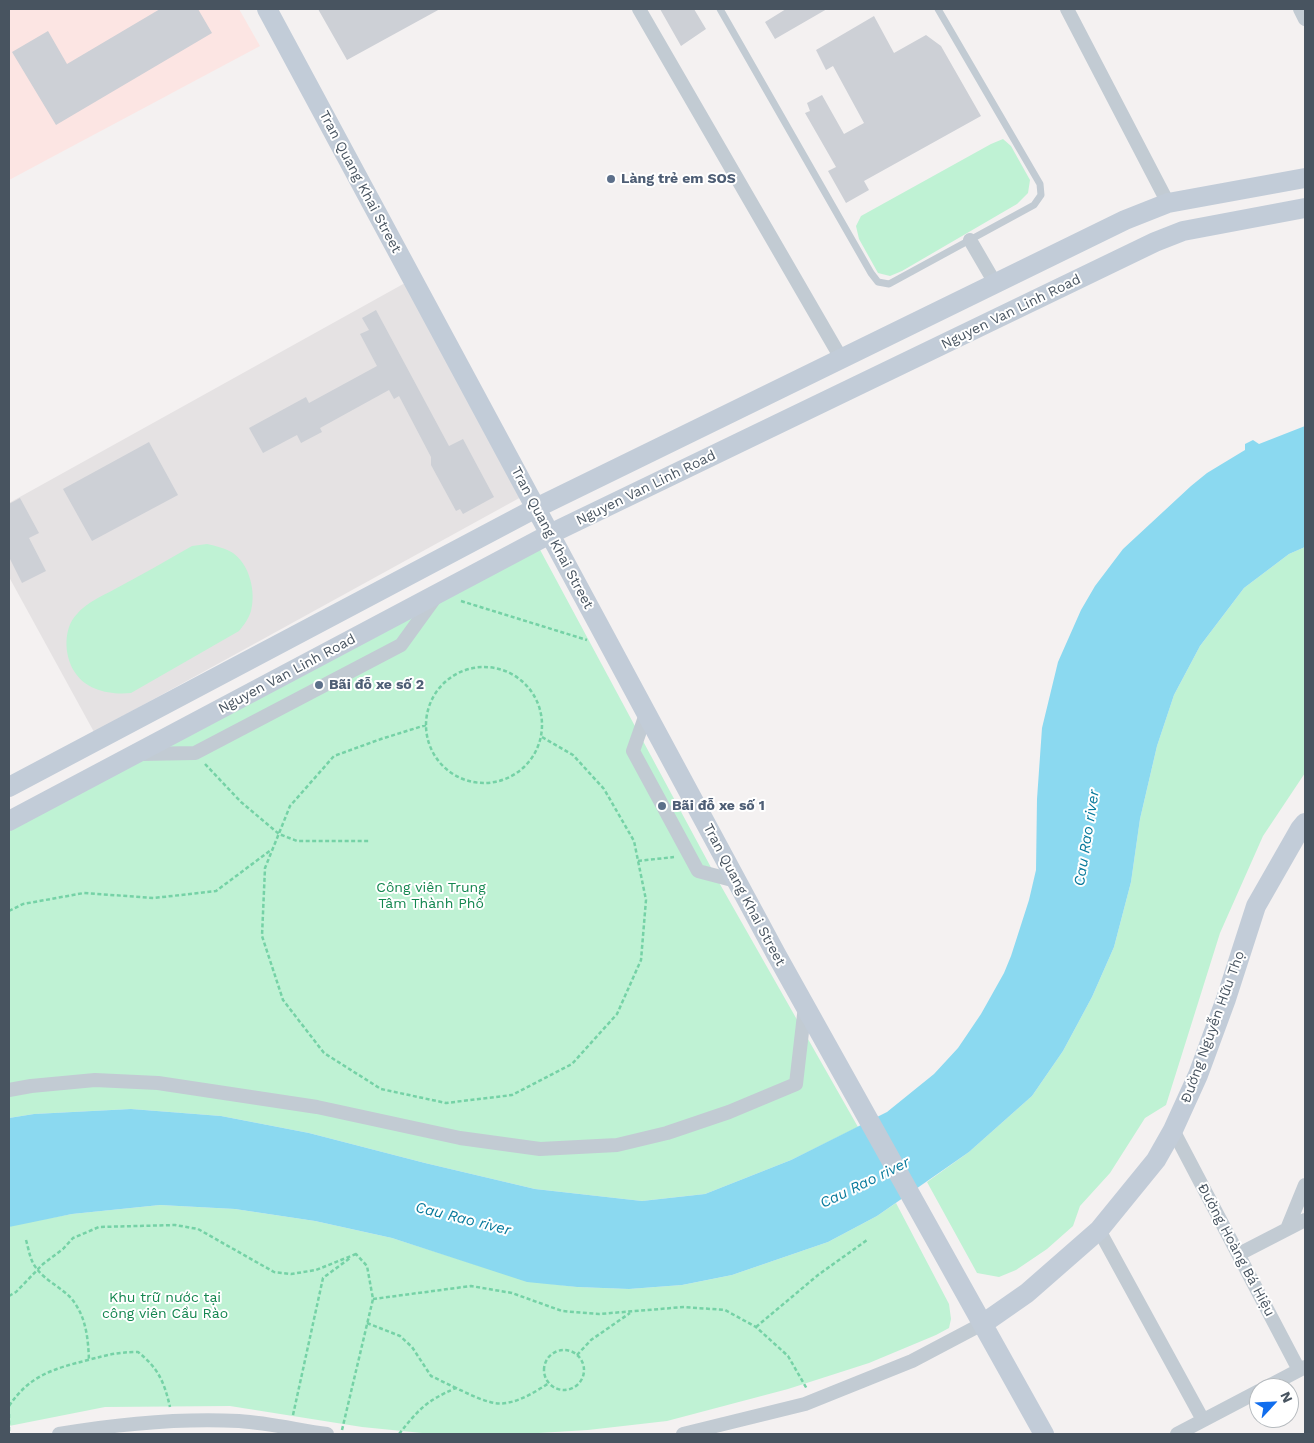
<!DOCTYPE html>
<meta charset="utf-8">
<style>
body{margin:0}
#map{position:relative;width:1314px;height:1443px;overflow:hidden;background:#f4f1f1;font-family:"Work Sans",sans-serif}
canvas{display:block}
.frame{position:absolute;inset:0;border:10px solid #485460;pointer-events:none}
.north{position:absolute;left:1249px;top:1378px;width:50px;height:50px;box-sizing:border-box;background:#fff;border:1px solid #b6bbbf;border-radius:50%;rotate:65deg;font-size:14px;font-weight:700;line-height:20px;text-align:center;color:#485460}
.north::after{content:'';display:block;margin:auto;width:18px;height:22px;background:#116eee;clip-path:polygon(50% 0,100% 100%,50% 72%,0 100%)}
</style>
<div id="map">
<canvas width="1314" height="1443"></canvas>
<div class="frame"></div>
<div class="north">N</div>
</div>
<script>
const g = document.querySelector('canvas').getContext('2d');
g.lineJoin = 'round';
function fillPath(path, color) { g.fillStyle = color; g.fill(path, 'evenodd'); }
function trace(path, color, width, dash) { g.strokeStyle = color; g.lineWidth = width; g.lineCap = dash ? 'butt' : 'round'; g.setLineDash(dash || []); g.stroke(path); }
function label(font, color, halo, rows, align = 'center') {
  g.font = font + ' "Work Sans",sans-serif'; g.lineWidth = 4; g.setLineDash([]); g.textBaseline = 'middle'; g.strokeStyle = halo; g.fillStyle = color; for (const [text, x, y, turn = 0] of rows) {
    g.save(); g.translate(x, y); g.rotate((+turn || 0) * Math.PI / 180); g.textAlign = isNaN(turn) ? turn : align; if (halo) g.strokeText(text, 0, 0); g.fillText(text, 0, 0); g.restore();
  }
}
fillPath(new Path2D(`
 M405,283L523,496L94,732L9,577V503Z`), '#e5e2e3');
fillPath(new Path2D(`
 M9,9H239L260,46L9,180Z`), '#fce5e3');
fillPath(new Path2D(`
 M1003,139L1011,146L1030,180L1028,193L1017,204L902,271L890,276L878,273L859,239L856,226L861,216L991,144Z
 M207,544C216,546 225,548 233,553C250,565 256,592 251,611C249,618 244,625 239,631L131,693C111,695 86,691 74,671C64,655 63,628 77,614C86,603 102,596 115,589C141,575 166,561 192,546Z
 M538,546L721,886L858,1127L791,1160L705,1194L642,1201L535,1189L425,1163L309,1133L221,1116L131,1109L34,1114L9,1118V820Z
 M1305,547V773L1263,836L1220,933L1166,1105L1145,1118L1110,1173L1080,1206L1073,1226L1047,1249L1016,1270L999,1277L977,1273L927,1182L969,1152L1032,1096L1063,1051L1092,997L1114,947L1131,882L1140,819L1157,746L1174,695L1200,646L1244,588L1289,554Z
 M896,1203L949,1304L951,1319L949,1328L936,1335L869,1363L788,1389L667,1421L588,1430L522,1434H432L362,1427L230,1406L105,1407L9,1426V1227L13,1225L72,1214L160,1205L235,1209L315,1221L392,1238L527,1281L577,1287L629,1289L682,1285L732,1275L828,1242L877,1216Z`), '#bff2d4');
fillPath(new Path2D(`
 M1305,426V547L1289,554L1244,588L1200,646L1174,695L1157,746L1140,819L1131,882L1114,947L1092,997L1063,1051L1032,1096L969,1152L877,1216L828,1242L732,1275L682,1285L629,1289L577,1287L527,1282L392,1238L315,1221L235,1209L160,1205L72,1214L9,1227V1118L34,1114L131,1109L221,1116L309,1133L425,1163L535,1189L642,1201L705,1194L791,1160L887,1112L934,1074L958,1048L981,1014L1004,973L1011,956L1029,900L1036,870L1037,799L1042,728L1058,662L1081,610L1095,586L1123,549L1191,486L1207,473L1245,450V444L1253,440L1259,444Z`), '#8bd9f0');
fillPath(new Path2D(`
 M160,9H198L212,33L56,125L12,52L48,31L67,64Z
 M318,9H440L347,60Z
 M660,9H694L706,29L681,46Z
 M786,9H827L775,39L765,22Z
 M874,16L894,53L926,35L941,46L981,116L864,181L869,190L846,203L828,171L836,167L805,113L810,111L807,103L822,95L844,134L864,123L833,66L826,70L816,50Z
 M376,310L449,446L463,439L494,497L463,514L460,509L456,511L431,465V457L399,396L394,399L389,390L320,428L322,432L301,443L297,435L263,453L249,428L306,397L309,403L377,366L360,334L369,330L362,318Z
 M149,442L178,495L92,541L63,489Z
 M20,498L39,533L29,538L46,571L22,583L9,557V504Z`), '#cdd0d6');
trace(new Path2D(`
 M461,601L587,640
 M426 725a58 58 0 1 1 116 0a58 58 0 1 1-116 0Z
 M426,725L381,739L334,756L290,806L265,868L262,936L283,1000L324,1053L381,1089L446,1103L512,1095L572,1064L617,1014L641,960L646,900L634,841L604,789L573,755L542,737
 M205,764L241,802L279,834L297,841H369
 M638,861L674,857
 M9,911L23,904L84,893L154,898L216,891L271,850
 M26,1240C29,1250 30,1261 37,1269C45,1280 60,1287 70,1297C86,1315 88,1337 89,1360
 M9,1296L16,1292L43,1264L63,1249L73,1238L99,1227L175,1225L198,1229L274,1272L291,1274L316,1270L356,1254
 M373,1299L471,1286L512,1293L562,1311L599,1314L684,1307L725,1310L756,1327L788,1356L807,1389
 M367,1323L400,1336L412,1347L431,1376L456,1388
 M756,1327L818,1275L867,1240
 M544 1370a20 20 0 1 1 40 0a20 20 0 1 1-40 0Z
 M577,1355L591,1340L630,1313
 M9,1406C30,1375 53,1369 88,1360C107,1355 118,1352 138,1352C158,1368 164,1381 170,1407
 M9,1414V1434
 M293,1415L323,1278L350,1258
 M342,1430L373,1299L367,1266L356,1254L354,1255
 M399,1434C419,1409 426,1401 456,1388C467,1393 478,1399 490,1402C510,1408 532,1394 549,1383`), '#75d2a6', 2.5, [4, 2.5]);
trace(new Path2D(`
 M720,9L871,273L878,282L889,284L1034,205L1041,195L1040,184L938,9`), '#c2cbd3', 7);
trace(new Path2D(`
 M639,9L841,358
 M1067,9L1168,203
 M1300,9L1305,19
 M970,240L995,283
 M646,714L633,751L698,871L736,881
 M140,754L195,753L401,645L435,598
 M9,1090L31,1086L95,1080L158,1083L317,1107L460,1138L540,1149L617,1145L667,1133L729,1112L796,1084L805,1006
 M1173,1130L1299,1370
 M1287,1229L1305,1185
 M1099,1230L1203,1420
 M1239,1254L1305,1220
 M1265,1388L1305,1367
 M59,1434C118,1424 180,1418 239,1421C269,1423 298,1430 327,1434
 M683,1434L805,1404L912,1361L984,1323
 M1177,1434L1259,1391`), '#c2cbd3', 14);
trace(new Path2D(`
 M267,9L776,954L1044,1434
 M9,787L536,508L1125,220L1168,203L1305,178
 M9,821L550,534L1155,242L1183,231L1305,208
 M984,1323L1027,1293L1099,1230L1156,1160L1173,1130L1198,1075L1226,999L1256,906L1300,829L1305,823`), '#c2ccd8', 20);
for (const [x, y, r, color] of [
 [611,179,5,"#5c6f8a"],
 [319,685,5,"#5c6f8a"],
 [662,806,5,"#5c6f8a"]
]) { const dot = new Path2D(); dot.arc(x, y, r, 0, 2 * Math.PI); g.fillStyle = color; g.fill(dot); trace(dot, '#fff', 2); }
label('bold 14px', '#4e5e75', '#fff', [
 ["Làng trẻ em SOS",621,179],
 ["Bãi đỗ xe số 2",329,685],
 ["Bãi đỗ xe số 1",672,806]
], 'left');
label('14px', '#485460', '#fff', [
 ["Tran Quang Khai Street",360,182,62],
 ["Nguyen Van Linh Road",1011,312,-26],
 ["Nguyen Van Linh Road",646,488,-26],
 ["Tran Quang Khai Street",552,538,62],
 ["Nguyen Van Linh Road",287,674,-28],
 ["Tran Quang Khai Street",744,895,62],
 ["Đường Nguyễn Hữu Thọ",1213,1027,-70],
 ["Đường Hoàng Bá Hiệu",1236,1250,62]
]);
label('14px', '#13864f', '#fff', [
 ["Công viên Trung",431,888],
 ["Tâm Thành Phố",431,904],
 ["Khu trữ nước tại",165,1298],
 ["công viên Cầu Rào",165,1314]
]);
label('italic 15px', '#087a9c', '#fff', [
 ["Cau Rao river",1087,838,-81],
 ["Cau Rao river",865,1183,-26],
 ["Cau Rao river",463,1219,14]
]);
</script>
